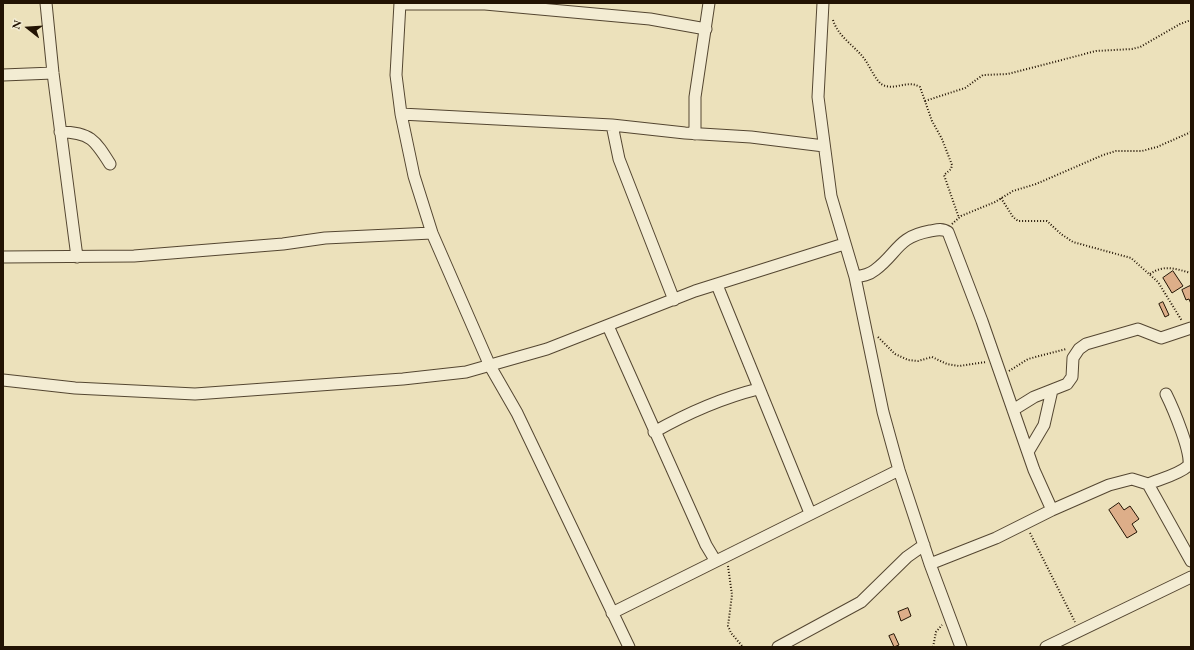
<!DOCTYPE html>
<style>
body{margin:0}
#map{position:relative;width:1194px;height:650px;overflow:hidden;background:#ece1bb;font-family:"EB Garamond",serif}
canvas{display:block}
.frame{position:absolute;inset:0;border:4px solid #221303;pointer-events:none}
.north{position:absolute;left:8px;top:8px;width:40px;height:40px;-webkit-text-stroke:3px #f3ecd3;paint-order:stroke;rotate:287deg;font-size:11px;font-weight:700;line-height:16px;text-align:center;color:#221303}
.north::after{content:'';display:block;margin:auto;width:14px;height:18px;background:#221303;clip-path:polygon(50% 0,100% 100%,50% 72%,0 100%)}
</style>
<div id="map">
<canvas width="1194" height="650"></canvas>
<div class="frame"></div>
<div class="north">N</div>
</div>
<script>
const g = document.querySelector('canvas').getContext('2d');
g.lineJoin = 'round';
function fillPath(path, color) { g.fillStyle = color; g.fill(path, 'evenodd'); }
function trace(path, color, width, dash) { g.strokeStyle = color; g.lineWidth = width; g.lineCap = dash ? 'butt' : 'round'; g.setLineDash(dash || []); g.stroke(path); }
const building = new Path2D(`
 M1173,271L1183,286L1172,293L1163,278Z
 M1190,286L1191,288V304L1189,299L1186,300L1182,290Z
 M1163,302L1169,315L1165,317L1159,304Z
 M1119,503L1124,510L1130,506L1139,519L1132,524L1137,532L1127,538L1109,510Z
 M908,608L911,616L901,621L898,612Z
 M894,634L899,645L894,647L889,636Z`);
fillPath(building, '#ddae89');
trace(building, '#221303', 1);
const street = new Path2D(`
 M46,3L53,73L77,257
 M400,3L396,75L401,114L414,176L432,233L490,366L517,413L629,647
 M823,3L818,97L831,196L855,277L883,412L899,470L930,564L961,647
 M400,4H485L650,19L706,29
 M3,75L53,73
 M401,114L612,125L685,133L751,137L824,146
 M612,125L619,159L674,300
 M60,132C90,132 95,140 110,164
 M695,134V97L709,3
 M3,257L134,256L283,244L325,238L432,233
 M855,277C862,276 869,275 875,270C898,253 897,237 930,231C936,230 942,228 948,232L982,321L1034,470L1052,510
 M717,285L810,513
 M608,326L706,545L715,560
 M3,380L75,388L195,394L403,379L466,372L547,349L695,291L844,244
 M1013,410L1034,397L1067,384L1072,377L1073,358L1079,349L1086,344L1138,329L1161,338L1191,328
 M654,432C686,414 722,398 758,389
 M1028,452L1044,425L1052,390
 M1148,484C1160,479 1178,475 1188,466C1194,457 1172,406 1166,394
 M930,564L996,538L1052,510L1109,485L1132,479L1148,484L1191,561
 M612,613L899,470
 M778,647L861,602L907,557L924,545
 M1046,647L1191,577`);
trace(street, '#544631', 13);
trace(new Path2D(`
 M833,20C838,36 853,45 863,57C870,66 873,76 881,84C894,92 907,79 920,87L932,121L942,139L952,165L951,169L944,175L959,218
 M925,101L965,88L983,75L1008,74L1096,51L1132,49L1140,47L1180,24L1191,20
 M1001,198L1013,217L1018,221H1047L1061,234L1073,242L1131,258L1158,282L1182,321
 M952,224L961,216L995,202L1013,191L1036,184L1103,155L1116,151H1142L1157,147L1191,132
 M1150,274C1164,264 1176,269 1191,273
 M878,337L895,354L908,360L918,361L932,357L947,364L959,366L986,362
 M1009,371L1028,359L1066,349
 M1030,533L1075,622
 M728,566L732,595L728,626L731,633L743,647
 M933,647L936,632L942,625`), '#221303', 2, [1, 2]);
trace(street, '#f3ecd3', 11);
</script>
